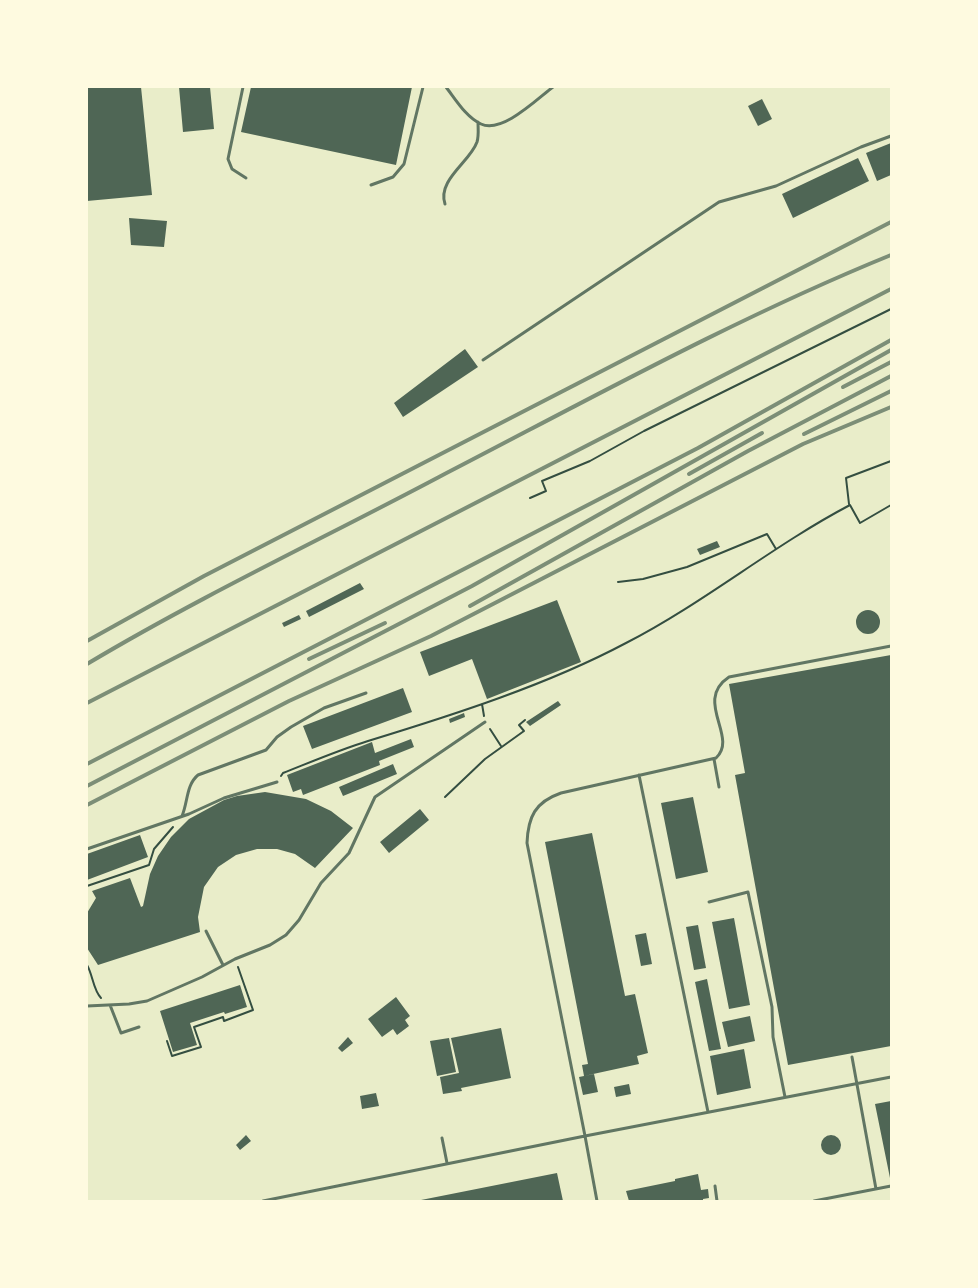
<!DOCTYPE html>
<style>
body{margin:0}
#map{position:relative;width:978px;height:1288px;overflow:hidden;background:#e9edc9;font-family:Helvetica,sans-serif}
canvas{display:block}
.frame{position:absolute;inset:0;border:88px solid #fefae0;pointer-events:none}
</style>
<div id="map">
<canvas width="978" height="1288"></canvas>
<div class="frame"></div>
</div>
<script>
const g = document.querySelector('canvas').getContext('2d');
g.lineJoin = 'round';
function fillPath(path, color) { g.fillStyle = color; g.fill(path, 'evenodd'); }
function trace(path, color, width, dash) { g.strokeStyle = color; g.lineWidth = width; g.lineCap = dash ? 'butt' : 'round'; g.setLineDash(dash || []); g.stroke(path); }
fillPath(new Path2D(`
 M87,87H141L152,195L87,201Z
 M179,87H210L214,129L183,132Z
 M251,87H412L396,165L241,132Z
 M762,99L772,119L758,126L748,106Z
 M891,143V175L877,181L866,153Z
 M858,158L869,181L793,218L782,194Z
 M129,218L167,221L164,247L131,245Z
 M465,349L478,367L403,417L394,403Z
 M717,541L720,547L700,555L697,549Z
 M360,583L364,589L309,617L306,611Z
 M557,600L581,662L487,699L472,659L429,676L420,652Z
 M856 622a12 12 0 1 1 24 0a12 12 0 1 1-24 0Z
 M299,615L301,619L284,627L282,623Z
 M891,655V1046L788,1065L735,775L745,773L729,684Z
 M403,688L412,712L312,749L303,726Z
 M558,701L561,705L530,726L526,722Z
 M464,713L465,717L450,723L449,719Z
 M411,739L414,747L379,761L380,765L303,795L301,789L293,792L287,775L372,742L375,753Z
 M393,764L397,774L343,796L339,787Z
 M265,792L306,799L331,811L353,828L315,868L295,854L277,849H257L236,855L218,867L204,887L198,917L200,932L98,965L87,948V913L96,898L92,891L130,878L141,907L143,906L150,874L158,856L171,837L189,819L224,800L237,796Z
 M693,797L708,872L676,879L661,803Z
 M420,809L429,820L389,853L380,842Z
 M592,833L625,996L635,994L648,1053L637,1056L639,1064L584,1076L582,1065L588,1064L545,842Z
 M140,835L148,857L87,880V854Z
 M734,918L750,1005L729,1009L712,922Z
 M698,925L706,968L694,970L686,927Z
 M646,933L652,964L641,966L635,935Z
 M707,979L721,1049L709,1051L695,982Z
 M240,985L247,1007L225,1014L224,1012L190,1023L197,1045L173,1052L160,1011Z
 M396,997L410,1016L405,1020L409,1026L397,1035L393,1029L382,1037L368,1019Z
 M750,1016L755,1041L728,1047L722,1022Z
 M501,1028L511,1078L461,1088L462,1091L443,1094L440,1077L459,1073L451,1038Z
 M348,1037L353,1043L342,1052L338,1048Z
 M449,1038L456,1072L437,1076L430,1041Z
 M744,1049L751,1088L717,1095L710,1056Z
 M594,1074L598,1092L583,1095L579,1077Z
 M629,1084L631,1094L616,1097L614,1087Z
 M376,1093L379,1106L362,1109L360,1096Z
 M891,1101V1177L890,1178L875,1104Z
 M246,1135L251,1141L240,1150L236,1145Z
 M821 1145a10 10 0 1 1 20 0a10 10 0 1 1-20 0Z
 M557,1173L563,1201H421V1200Z
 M698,1174L701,1190L708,1189L709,1198L703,1199V1201H629L626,1191L675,1181V1179Z`), '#4f6655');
trace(new Path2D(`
 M530,498L546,491L542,481L590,461L644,431L891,309
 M849,504L846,478L891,461
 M618,582L643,579L687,567L767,534L776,549
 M482,704L484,716
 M490,729L501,746
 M281,776L283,773C311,762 339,750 368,741C453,715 547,685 626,643C704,603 772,546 850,505L860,523L891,505
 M445,797L485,759L524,731L519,725L525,720
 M87,886L149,865L154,849L173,827
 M87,965C93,975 93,990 101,998
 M167,1041L172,1056L201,1047L194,1027L223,1017L224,1021L253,1010L238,967`), '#344e41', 2);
trace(new Path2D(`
 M243,87L228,159L232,169L246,178
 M446,87C456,100 466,117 481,124C502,134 537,99 553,87
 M371,185L393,177L404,164L423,87
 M445,204C437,180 470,162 477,142C479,135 478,129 478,122
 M483,360L719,202L776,186L861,147L891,136
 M714,759L719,787
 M639,775L708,1112
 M182,816C188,802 186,785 198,775L266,750L277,737L291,727L324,708L366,693
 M87,849L189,814L224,798L277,782
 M709,902L748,892L772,1007L773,1037L785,1097
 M206,931L223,965
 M110,1005L121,1033L139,1027
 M87,1006L129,1004L147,1001L202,977L235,959L270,945L286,935L299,920L321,883L349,853L375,797L485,722
 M852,1057L876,1189
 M442,1138L447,1163
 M715,1186L717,1201
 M263,1201L585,1136L527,843C528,817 535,802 561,793L716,758C739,737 693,701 729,677L891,646
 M597,1201L585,1136L891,1077
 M814,1201L891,1186`), '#617663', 3);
trace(new Path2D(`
 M843,387L891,362
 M804,434L891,391
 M689,474L762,433
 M470,606L748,451L891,376
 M87,641L204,576L891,222
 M309,659L385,623
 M87,664C201,596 322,539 439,477C588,400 736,318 891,255
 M87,703L891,289
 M87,764L698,448L891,340
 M87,786L472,586L891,350
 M87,805L289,701L431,636L803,444L891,407`), '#7c8e77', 4);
</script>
